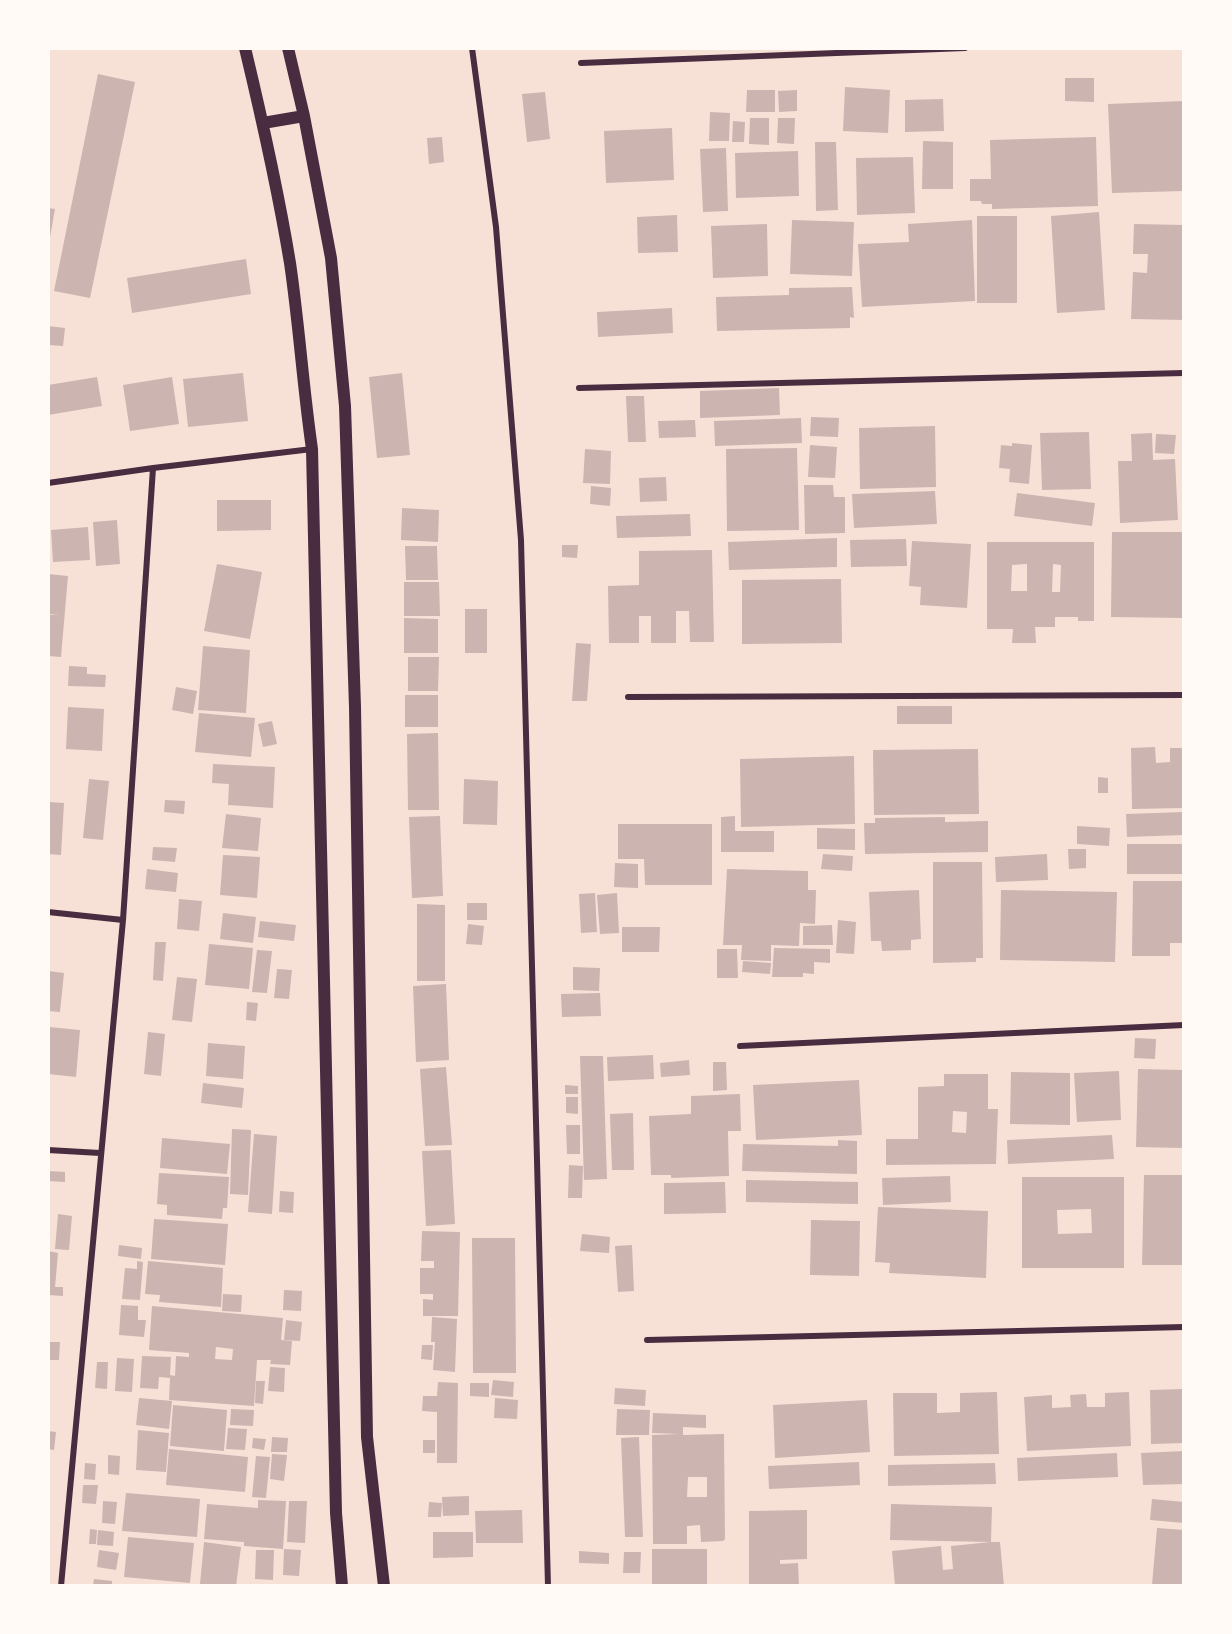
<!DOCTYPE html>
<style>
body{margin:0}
#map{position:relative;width:1232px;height:1634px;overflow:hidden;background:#f7e1d7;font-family:Cabin,sans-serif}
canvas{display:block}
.frame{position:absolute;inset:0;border:50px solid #fffaf5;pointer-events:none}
</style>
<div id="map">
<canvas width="1232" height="1634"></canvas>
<div class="frame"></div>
</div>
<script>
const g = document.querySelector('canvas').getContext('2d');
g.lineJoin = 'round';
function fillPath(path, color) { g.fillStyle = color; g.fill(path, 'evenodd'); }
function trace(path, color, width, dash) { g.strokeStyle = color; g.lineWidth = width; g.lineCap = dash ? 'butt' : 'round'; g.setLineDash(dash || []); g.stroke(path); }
fillPath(new Path2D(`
 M98,74L135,82L90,298L54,291Z
 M1065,78H1094V102L1065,101Z
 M845,87L890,90L888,133L843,131Z
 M747,90H775V112H746Z
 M797,90V111L779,112L778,91Z
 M545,92L550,139L527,142L522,94Z
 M943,99L944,131L905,132V100Z
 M1184,101V191L1112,193L1108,104Z
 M710,112L730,113L729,141H709Z
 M750,118H769V145L749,144Z
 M778,118H795L794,144L777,143Z
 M733,121L745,122L744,142H732Z
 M672,128L674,180L606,183L604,131Z
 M442,137L444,162L429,164L427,138Z
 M1096,137L1098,206L992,209V204H982L981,201H970V179H991L990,140Z
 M923,141L953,142V189H922Z
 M815,142H836L838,210L816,211Z
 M726,148L728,211L703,212L700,149Z
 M798,151L799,196L736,198L735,153Z
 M913,157L915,213L857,215L856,158Z
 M48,208L55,209L49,243H48Z
 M1099,212L1105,310L1057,313L1051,216Z
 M677,215L678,252L638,253L637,217Z
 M977,216H1017V303H977Z
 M792,220L854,222L852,276L790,274Z
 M972,220L975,301L862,307L858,244L909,242L908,224Z
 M767,224L768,276L713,278L711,226Z
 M1134,224L1184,225V320L1131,319L1133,272L1147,273L1148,254H1133Z
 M246,259L251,294L132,313L127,278Z
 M852,287L854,318L850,317V328L717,331L716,297L789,295V288Z
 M672,308L673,333L598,337L597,312Z
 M48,326L65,328L63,346L48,345Z
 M243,373L248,421L188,427L183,379Z
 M402,373L410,455L377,458L369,377Z
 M97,377L102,406L48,415V385Z
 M172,377L179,424L130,431L123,385Z
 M779,388L780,415L700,418V391Z
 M626,396H644L646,442H628Z
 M811,417L839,418L838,437L810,436Z
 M801,418L802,443L715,446L714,421Z
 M695,420L696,437L659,438L658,421Z
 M935,426L936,487L860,489L859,428Z
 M1089,432L1091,489L1042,490L1040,433Z
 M1152,433L1153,460L1175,459L1178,520L1120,523L1118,461H1132L1131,434Z
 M1156,434L1176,435L1174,454L1155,453Z
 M1012,443L1032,445L1029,484L1009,482L1010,469L999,468L1001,445L1012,446Z
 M810,445L837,447L835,478L808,477Z
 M797,448L799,530L727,531L726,449Z
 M585,449L611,451L610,484L583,483Z
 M666,477L667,501L640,502L639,478Z
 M804,485H833L834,497H845V533L805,534Z
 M591,486L611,488L610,506L590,504Z
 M935,491L937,524L854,528L852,494Z
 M1017,493L1095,503L1092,526L1014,516Z
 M217,500H271V530L217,531Z
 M402,508L439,510L438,542L401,540Z
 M690,514L691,536L617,538L616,516Z
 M117,520L120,564L96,566L93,522Z
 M88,527L90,560L53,562L51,530Z
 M1112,532H1184V618L1111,617Z
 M837,538V567L729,570L728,542Z
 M906,539L907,566L851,567L850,540Z
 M912,541L971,544L967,608L920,605L921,587L909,586Z
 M987,542H1094V621H1078V617H1055V627H1035L1036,643H1012L1013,629H987ZM1027,564V591H1011L1012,565ZM1053,564L1061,565L1060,592H1052Z
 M562,545H578L577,558L562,557Z
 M405,546H437L438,580H406Z
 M712,550L714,642H690L689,611H676V643H651V616H639V643H609L608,586L639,585V551Z
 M217,564L262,572L250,639L204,631Z
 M48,574L68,576L61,657L48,656V615H60L48,614Z
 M841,579L842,643L742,644V580Z
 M404,582H439L440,616H404Z
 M465,609H487V653H465Z
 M404,618L438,619V653H404Z
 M576,643L591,644L587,701H572Z
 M203,646L250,650L246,713L198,710Z
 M408,657H439L438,691H408Z
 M69,666L87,667V674L106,675L105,687L68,686Z
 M176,687L197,691L193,714L172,710Z
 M405,695H438V727H405Z
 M897,706H952V724H897Z
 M68,707L104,709L102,751L66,749Z
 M199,713L255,718L251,757L195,752Z
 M272,721L277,744L263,747L258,724Z
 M438,733L439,810H408L407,734Z
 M1155,747L1156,763L1170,762V748H1184V808L1132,809L1131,748Z
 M978,749L979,814L874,815L873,750Z
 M854,756L855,824L741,827L740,759Z
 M213,764L275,767L273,808L228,805L229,784L212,783Z
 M1098,777L1108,778V793H1098Z
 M89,779L109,781L103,840L83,838Z
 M464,779L498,781L497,825L463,824Z
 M165,800L185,801L184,814L164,812Z
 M48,802L64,803L61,855L48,854Z
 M1184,812V835L1127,837L1126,814Z
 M226,814L261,818L258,851L222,848Z
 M440,816L443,896L412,898L409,817Z
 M735,816V831H774V852H721V817Z
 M945,817V822L988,821V852L865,854L864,823H875V818Z
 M618,824H712V885H645L644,859H618Z
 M1077,826L1110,828L1109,846L1077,844Z
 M817,828L855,829V850L817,849Z
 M1127,844H1184V874H1127Z
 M153,847L177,848L175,862L152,860Z
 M1068,849H1086V868L1069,869Z
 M823,854L853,856L852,871L821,869Z
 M1047,854L1048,880L996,882L995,857Z
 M223,855L260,857L257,898L220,895Z
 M933,862H982L983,958H976V962L933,963Z
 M615,863L638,864V888L614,887Z
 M147,869L178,873L176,892L145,889Z
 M727,869L808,871V890H816L815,924L800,923L799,946L771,945V961L741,960L742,945H723Z
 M1133,881H1184V943H1170V956H1132Z
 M919,890L921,939L911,940V950L882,951L881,941H871L869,892Z
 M1001,890L1117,892L1115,962L1000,960Z
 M595,893L597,932L581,933L579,894Z
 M617,893L619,933L600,934L597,895Z
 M179,899L202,901L199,931L177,929Z
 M467,903H487V920H467Z
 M417,904L445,905V981H417Z
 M223,913L256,917L253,943L220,939Z
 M838,920L856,922L854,954L836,953Z
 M260,921L296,925L294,941L258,937Z
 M468,924L484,926L482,945L466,944Z
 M832,925L833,945H803V926Z
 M622,927H660L659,952H622Z
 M155,942H166L163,981L153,980Z
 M209,944L253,948L249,989L205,985Z
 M774,948L830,949V963L814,962V974L803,973V977H772Z
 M717,949H737L738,978H717Z
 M257,950L272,951L267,993L252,992Z
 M743,961L771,963L770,974L742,972Z
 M573,967L600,968L599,991L573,990Z
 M277,969L292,970L289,999L274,998Z
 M48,971L64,973L60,1012L48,1011Z
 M177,977L197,979L192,1022L172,1020Z
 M446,984L449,1060L416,1062L413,986Z
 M600,993L601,1016L562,1017L561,994Z
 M247,1002L258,1003L256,1021L246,1020Z
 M49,1027L80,1030L76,1077L48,1074Z
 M148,1032L165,1034L161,1076L144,1074Z
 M1135,1038L1156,1039L1155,1059L1134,1058Z
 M208,1043L245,1046L243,1079L206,1076Z
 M653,1055L654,1079L608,1081L607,1057Z
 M580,1056H603L607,1179L584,1180Z
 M689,1060L690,1075L661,1077L660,1063Z
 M713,1062H726L727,1090L713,1091Z
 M446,1067L452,1145L425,1146L420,1069Z
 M1138,1069L1184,1070V1148L1136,1147Z
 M1119,1071L1121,1120L1077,1122L1074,1073Z
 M1011,1072L1070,1073V1125L1010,1124Z
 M944,1074H988V1109H998L996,1164L886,1165V1139H918V1087L944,1086ZM953,1111L967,1112L966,1133L952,1132Z
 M859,1080L862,1135L756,1140L753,1085Z
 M203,1083L244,1088L242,1108L201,1103Z
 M565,1085L578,1086V1094H565Z
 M740,1094L741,1131H728L729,1176L671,1178V1175H651L649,1116L691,1114V1096Z
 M566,1097H578V1114L566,1113Z
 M633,1113L634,1170H612L610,1114Z
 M566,1125H580V1154H567Z
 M232,1129L251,1130L248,1195L230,1194Z
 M254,1134L277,1136L272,1214L248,1212Z
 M1112,1135L1114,1159L1008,1164L1007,1140Z
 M162,1138L230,1144L227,1174L160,1168Z
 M838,1140L857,1141V1174L742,1171L743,1144L838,1146Z
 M451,1150L455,1224L426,1226L422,1151Z
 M569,1165L583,1166L582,1198H568Z
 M48,1171L65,1172V1182L48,1181Z
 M159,1173L229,1177L227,1208H223L222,1219L167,1215V1205L157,1204Z
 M1144,1175H1184V1265H1142Z
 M950,1176L951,1202L883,1205L882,1178Z
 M1022,1177H1124V1268H1022ZM1091,1209L1092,1233L1058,1234L1057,1210Z
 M746,1180L858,1182V1204L746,1202Z
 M725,1182L726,1213L664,1214V1183Z
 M280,1191L294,1192L293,1213L279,1212Z
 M878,1207L988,1211L986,1278L889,1273L890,1263L875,1262Z
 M58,1214L72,1216L69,1250L55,1249Z
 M154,1219L228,1224L225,1265L151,1259Z
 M811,1220L860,1221L859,1276L810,1275Z
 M422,1231L460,1232L458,1316H423V1299L433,1300V1294H420V1268H434V1261H421Z
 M582,1234L610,1237L609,1253L580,1251Z
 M472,1238H515L516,1373H473Z
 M119,1245L142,1248L141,1259L118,1256Z
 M632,1245L634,1291L618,1292L615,1246Z
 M48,1251L58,1253L55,1287H63V1296L48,1295Z
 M137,1261L143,1262L140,1300L122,1299L125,1268L137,1269Z
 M148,1261L223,1268L221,1307L159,1302L160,1295L145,1294Z
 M284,1290L302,1291L301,1311L283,1310Z
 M223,1294L242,1295L241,1312L222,1311Z
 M121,1305L138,1306V1320H146L144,1337L119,1335Z
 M152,1306L283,1318L281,1340L292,1341L290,1365L270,1364L271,1360H257L254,1406L169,1400L170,1378L159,1377L158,1389L140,1388L142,1356L171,1357L170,1375L175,1376L176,1356L189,1357V1353L149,1350ZM216,1347L233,1349L232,1360L215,1359Z
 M432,1317L457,1319L455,1372L433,1370L435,1342H431Z
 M286,1320L302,1322L300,1341L284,1340Z
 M48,1342H60L59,1360H48Z
 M422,1345H433L432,1360L421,1359Z
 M117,1358L134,1359L132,1392L115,1391Z
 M97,1362H108L107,1389L95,1388Z
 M270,1367L285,1368L284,1392L268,1391Z
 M493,1380L514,1382L513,1397L491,1395Z
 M256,1381H265L263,1404L255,1403Z
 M438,1382L458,1383L457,1463H437V1412L422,1411L423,1396H437Z
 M470,1383H489V1397L470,1396Z
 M615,1388L646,1390L645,1406L614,1404Z
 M1184,1389V1443L1151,1444L1150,1390Z
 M997,1392L999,1454L894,1456L893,1393H937V1413L960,1412V1393Z
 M1129,1392L1131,1446L1027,1451L1024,1397L1052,1395V1408L1071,1407L1070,1395L1086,1394L1087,1407H1105V1393Z
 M139,1398L172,1401L169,1429L136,1425Z
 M495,1398L518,1400L517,1419L494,1418Z
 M867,1400L870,1452L775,1458L773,1405Z
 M173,1405L227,1410L224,1451L170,1446Z
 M231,1409L254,1410L253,1426L230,1425Z
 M617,1409L650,1410L649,1435H616Z
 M653,1413L706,1415V1428L683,1427V1435L724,1434L725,1539L723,1541L701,1542L700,1525L687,1526V1544H653L652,1435L680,1434L652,1433ZM688,1477H707V1497H687Z
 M228,1428L247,1429L245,1450L226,1449Z
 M138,1430L169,1433L166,1472L136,1470Z
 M48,1431L56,1432L54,1450L48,1449Z
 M272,1437L288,1438L287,1452H271Z
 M639,1437L643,1537H625L621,1438Z
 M253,1438L266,1439L264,1450L252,1448Z
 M423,1440H435V1453H423Z
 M169,1449L248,1457L245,1492L166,1485Z
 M1184,1451V1484L1143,1485L1141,1453Z
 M1117,1453L1118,1477L1018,1481L1017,1458Z
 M272,1454L287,1455L284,1481L270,1479Z
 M108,1455L120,1456L119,1475L108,1474Z
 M256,1456L270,1457L266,1498L252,1497Z
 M859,1462L860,1485L769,1489L768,1466Z
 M85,1463L96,1464L95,1480L84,1479Z
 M995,1463L996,1484L888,1486V1465Z
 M83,1485H98L96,1504L82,1503Z
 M126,1493L200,1499L197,1537L122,1531Z
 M469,1496V1515L443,1516L442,1497Z
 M1152,1499L1184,1502V1523L1150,1520Z
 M258,1500L286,1501L283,1549L244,1546V1542L204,1539L207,1504L258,1508Z
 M103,1501L117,1502L115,1524L102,1523Z
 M289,1501H307L305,1543L287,1542Z
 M429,1502L442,1503L441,1517H428Z
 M891,1504L992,1507L991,1542L890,1540Z
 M522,1510L523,1543H476L475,1511Z
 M807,1510V1559L780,1560V1564L798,1563L799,1586H749V1511Z
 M1157,1528L1184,1530V1586L1152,1585Z
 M90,1529L97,1530L96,1544H89Z
 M98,1530L114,1532L113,1546L97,1545Z
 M433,1532H473V1557L433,1558Z
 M128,1537L194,1543L190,1583L124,1577Z
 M204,1542L241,1547L236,1586L200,1584Z
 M991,1542H1000L1004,1586H895L892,1551L941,1546L943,1570L953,1569L951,1546Z
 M284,1549L301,1550L299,1576L283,1575Z
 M652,1549H707V1586H652Z
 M99,1550L119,1553L116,1570L97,1567Z
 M256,1550H274L273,1580L255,1579Z
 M579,1551L609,1553V1564L579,1563Z
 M624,1552H641L640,1573H623Z
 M94,1579L112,1581V1586H93Z`), '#ccb4b1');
trace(new Path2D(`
 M472,48L496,227L521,540L548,1586
 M581,63L965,48
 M579,388L1184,373
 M48,483L153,468L312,449
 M628,697L1184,695
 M48,912L123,920
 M740,1046L1184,1025
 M48,1150L100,1153
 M647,1340L1184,1327
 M61,1586L123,920L153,468`), '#4a2c40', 6);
trace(new Path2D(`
 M245,48C262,119 278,190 290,263C299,324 303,387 312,449L336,1513L342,1586
 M288,48L304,116L331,258L345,406L355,707L367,1437L384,1586
 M263,123L304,116`), '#4a2c40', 12);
</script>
